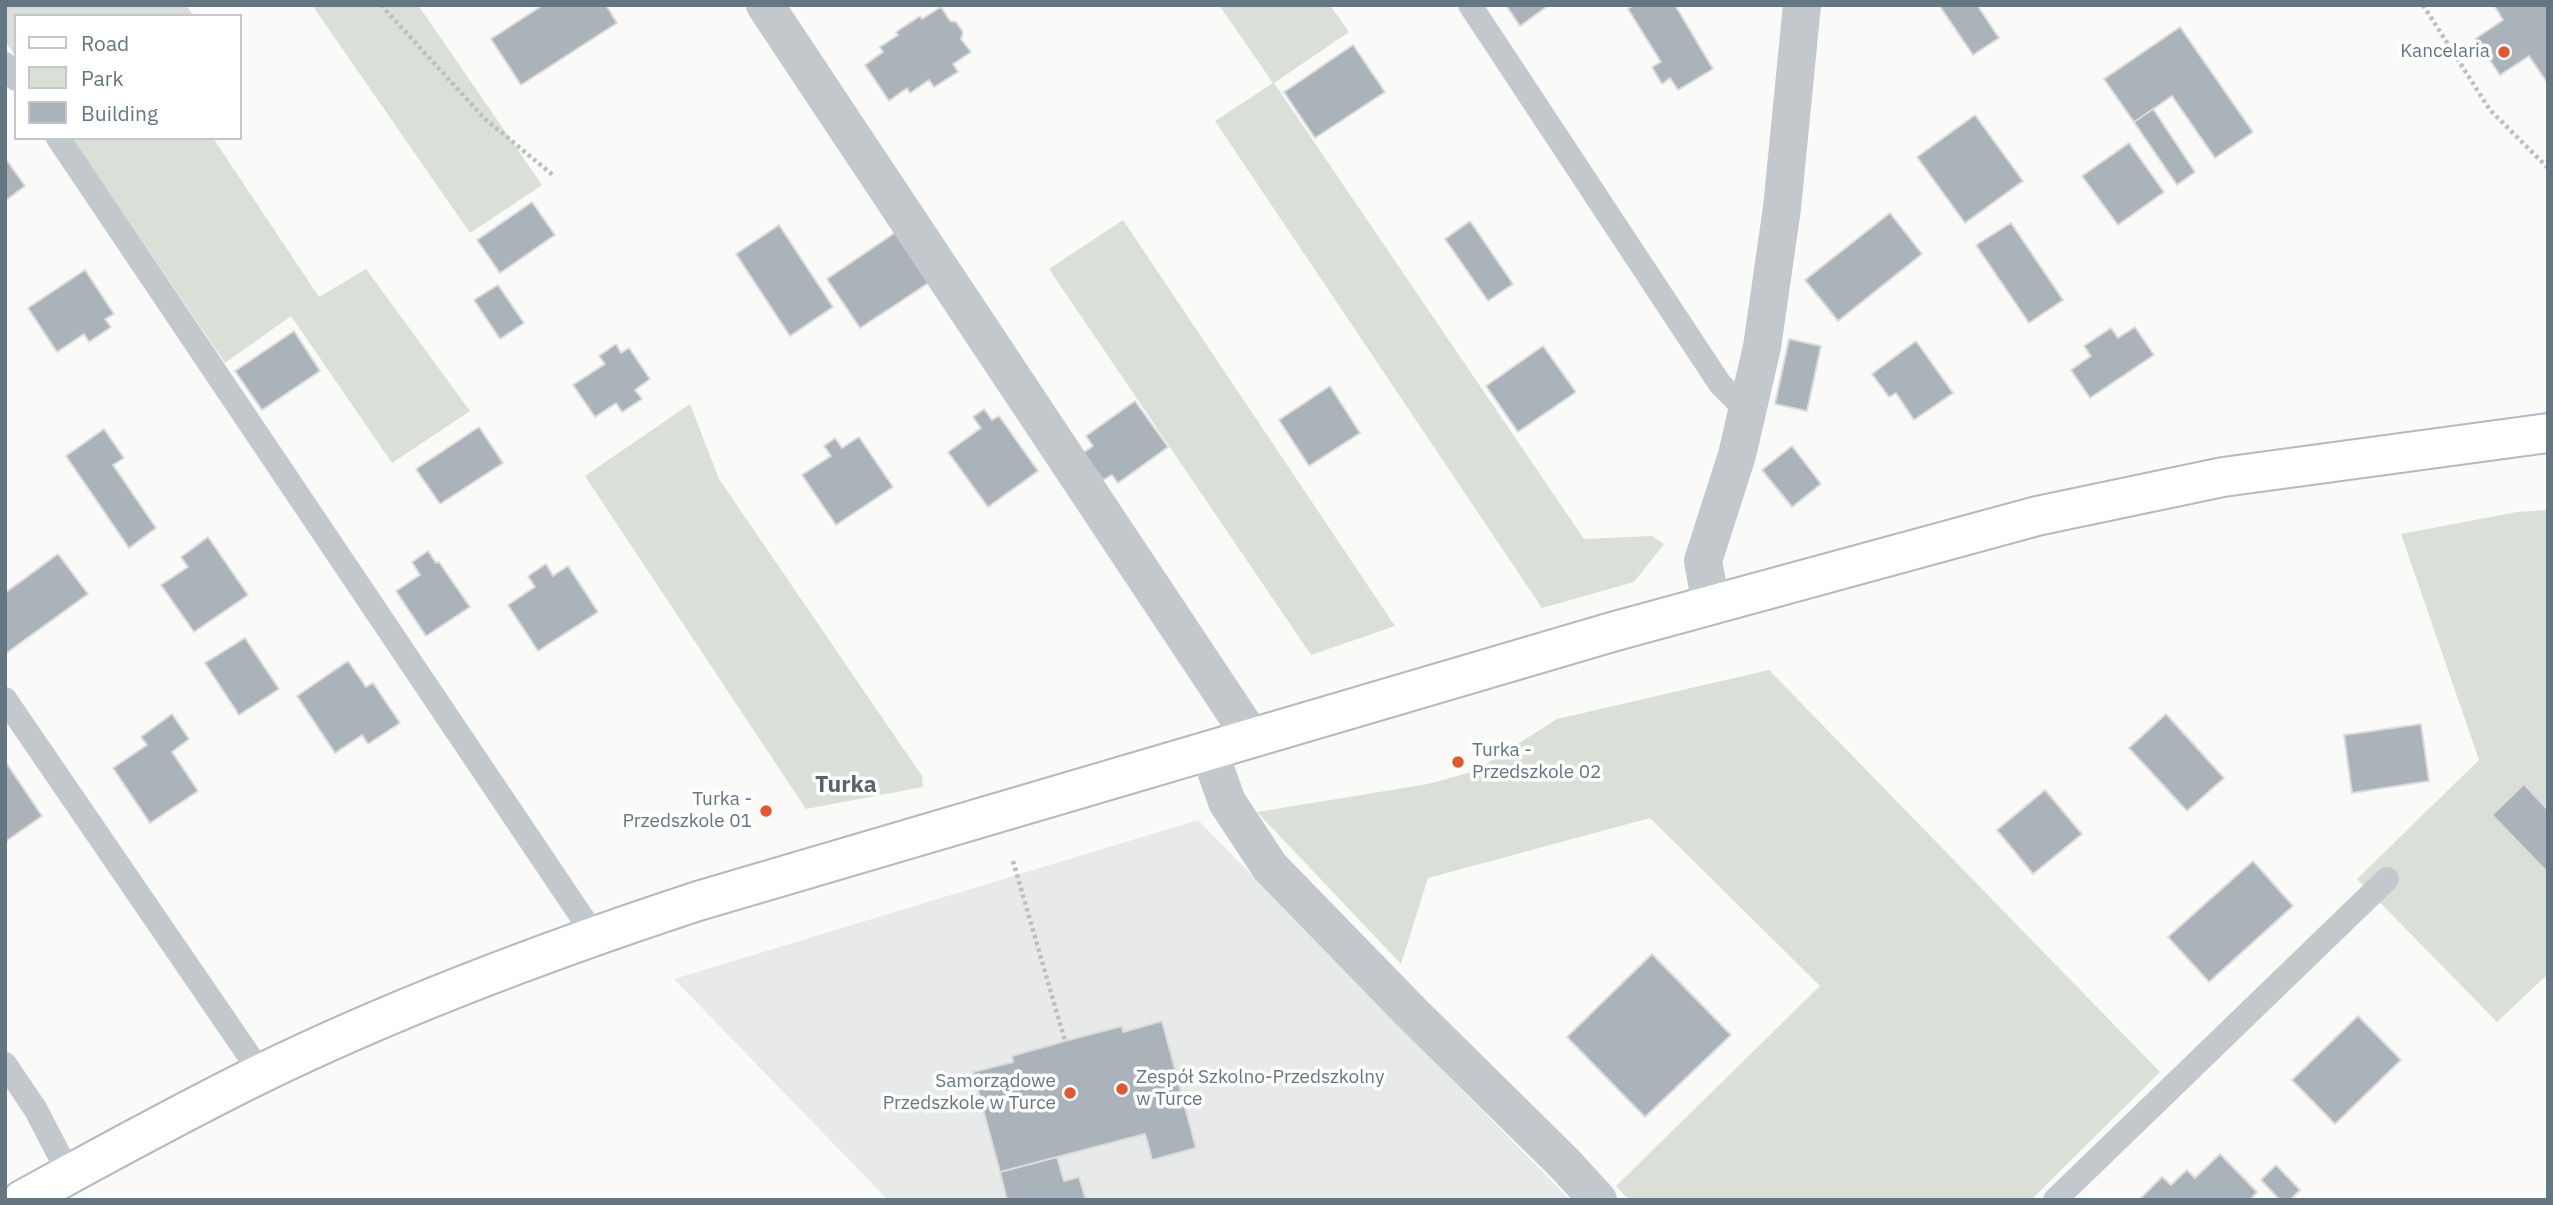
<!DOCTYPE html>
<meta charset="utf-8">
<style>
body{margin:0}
#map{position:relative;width:2553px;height:1205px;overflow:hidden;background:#fafaf8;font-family:"IBM Plex Sans",sans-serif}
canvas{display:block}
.frame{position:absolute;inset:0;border:7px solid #657683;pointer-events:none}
.legend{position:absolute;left:14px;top:14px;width:228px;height:126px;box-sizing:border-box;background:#fff;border:2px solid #c1c8cd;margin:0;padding:9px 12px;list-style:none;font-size:21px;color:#657683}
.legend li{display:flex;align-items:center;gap:14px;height:35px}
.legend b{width:35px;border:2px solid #c1c8cd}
</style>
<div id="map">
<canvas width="2553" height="1205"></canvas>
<div class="frame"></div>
<ul class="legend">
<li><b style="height:9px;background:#fff"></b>Road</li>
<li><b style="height:19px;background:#dadfd7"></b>Park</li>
<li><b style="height:19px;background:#aab3b9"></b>Building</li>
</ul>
</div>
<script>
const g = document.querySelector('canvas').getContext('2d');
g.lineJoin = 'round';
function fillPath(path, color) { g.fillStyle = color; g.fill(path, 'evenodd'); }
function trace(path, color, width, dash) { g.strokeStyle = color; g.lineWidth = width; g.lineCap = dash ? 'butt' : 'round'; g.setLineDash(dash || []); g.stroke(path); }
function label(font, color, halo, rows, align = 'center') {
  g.font = font + ' "IBM Plex Sans",sans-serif'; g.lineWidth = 7; g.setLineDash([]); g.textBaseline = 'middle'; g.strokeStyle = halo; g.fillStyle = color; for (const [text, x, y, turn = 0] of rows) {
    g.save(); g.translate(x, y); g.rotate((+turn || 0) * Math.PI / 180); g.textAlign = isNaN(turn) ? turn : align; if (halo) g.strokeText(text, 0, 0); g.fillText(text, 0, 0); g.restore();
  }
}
fillPath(new Path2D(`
 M1198,820L1570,1200H888L674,979Z`), '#e8e9e9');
fillPath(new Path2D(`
 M5,5H186L194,16H16V57L5,41Z
 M312,5H418L542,185L470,233Z
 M1219,5H1330L1349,32L1274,83L1584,539L1652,536L1664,544L1634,582L1542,608L1215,121L1273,83Z
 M72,138H213L319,297L366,269L470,411L392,463L291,316L225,363Z
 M1123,220L1395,626L1311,655L1049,269Z
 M690,404L719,479L922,776L923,787L806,809L585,476Z
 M2548,510V974L2497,1022L2357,879L2479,760L2401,534L2517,512Z
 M1769,670L2160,1072L2031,1200H1629L1616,1186L1820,986L1650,818L1428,878L1401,964L1257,812L1428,784L1475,771L1557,719Z`), '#dadfd7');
const building = new Path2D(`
 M543,5H606L617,23L521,85L491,39Z
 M1506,5H1549L1520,26Z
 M1634,5H1675L1713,69L1678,90L1670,78L1662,84L1652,67L1661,62L1628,9Z
 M1939,5H1977L1999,38L1973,55Z
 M2494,5H2548V84L2529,56L2500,75L2475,39L2503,20Z
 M941,7L950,21L956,22L963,32L961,39L971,52L953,64L958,72L934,87L929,80L910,93L907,88L889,101L865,65L883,52L880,47L898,35L896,32L920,16L922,19Z
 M2180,27L2253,132L2215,158L2172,96L2134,122L2104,79Z
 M1353,45L1385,92L1315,138L1284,92Z
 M2153,109L2195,172L2177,185L2134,122Z
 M1975,115L2023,181L1965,223L1917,157Z
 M2129,143L2164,192L2118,225L2082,176Z
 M5,158L25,186L5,201Z
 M532,202L555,235L500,273L477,240Z
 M1890,213L1922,254L1838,321L1805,280Z
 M1470,221L1513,284L1488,301L1445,239Z
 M2011,223L2063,300L2029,323L1976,245Z
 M779,225L833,307L790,336L736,254Z
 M899,230L933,280L860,328L827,279Z
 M85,270L114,314L105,319L111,327L89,342L84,334L57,352L28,308Z
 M498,285L524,323L500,339L474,300Z
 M2135,327L2154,355L2090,398L2071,370L2091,356L2084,346L2111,328L2118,338Z
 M294,331L320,371L262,410L235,371Z
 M1789,339L1821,346L1807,411L1775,404Z
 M1916,341L1953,393L1914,420L1896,393L1889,397L1872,374Z
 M616,344L621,353L629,348L650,379L635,390L642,399L622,412L616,403L595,417L573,385L605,364L599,356Z
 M1543,346L1576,392L1518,432L1486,386Z
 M1330,386L1360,433L1309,466L1279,420Z
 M1135,401L1168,447L1118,483L1112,475L1103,480L1083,453L1093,446L1086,436Z
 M984,409L992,420L999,416L1038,471L988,507L948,452L981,428L973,417Z
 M479,427L503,463L440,504L416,469Z
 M104,429L124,458L113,465L156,528L129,548L66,456Z
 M859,437L893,487L836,525L802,475L831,456L824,446L835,438L842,448Z
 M1792,446L1821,484L1792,507L1762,470Z
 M208,537L248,595L194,632L161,585L188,567L181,557Z
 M428,551L436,563L439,562L470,607L426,636L396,591L420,575L412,562Z
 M58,554L88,594L5,654V593Z
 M546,564L553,576L568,566L598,612L538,651L508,605L535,587L528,576Z
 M245,638L279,689L239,715L205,663Z
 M348,661L366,687L373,683L400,723L368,744L362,735L335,753L297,696Z
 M172,714L189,739L172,752L198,791L150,823L113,768L147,745L141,737Z
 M2166,714L2224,778L2187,811L2129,748Z
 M2421,724L2429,781L2352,793L2344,735Z
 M5,761L42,816L5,842Z
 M2524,784L2548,810V873L2492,815Z
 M2045,790L2082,834L2033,874L1997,830Z
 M2253,861L2293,906L2209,982L2168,937Z
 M1652,954L1731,1035L1645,1117L1567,1037Z
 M2358,1016L2401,1060L2335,1124L2292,1080Z
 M1162,1021L1196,1148L1152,1160L1145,1134L1000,1172L973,1072L1013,1062L1012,1056L1065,1041L1122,1026L1123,1032Z
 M2220,1154L2257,1192L2250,1200L2140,1199L2162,1177L2171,1185L2187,1170L2195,1178Z
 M1057,1157L1064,1181L1079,1177L1086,1200H1007L1000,1172Z
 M2276,1165L2300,1190L2290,1200H2280L2261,1180Z`);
fillPath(building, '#aab3b9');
trace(building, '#dcdcda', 2);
const primary = new Path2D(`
 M22,1200C101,1157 180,1113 260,1074C401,1005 549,950 698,901L1612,632L2037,516L2223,477L2548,433`);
trace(primary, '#b5babe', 42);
trace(new Path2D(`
 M381,5L484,118L554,176
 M2423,5L2490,110L2548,168
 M1013,861L1065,1041`), '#bbbfc2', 4.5, [3.5, 3.5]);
trace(new Path2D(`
 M1470,5L1720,384L1748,412
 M5,64L16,79
 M58,138L594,935
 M5,699L261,1073
 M5,1064L36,1110L69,1174
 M2055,1200L2387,879`), '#c3c8cc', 24);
trace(new Path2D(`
 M765,5L1252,738
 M1711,605L1703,561L1737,455L1762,347L1782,208L1802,5
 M1209,751L1227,802L1270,867L1411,1012L1565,1164L1598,1200`), '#c3c8cc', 38);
trace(primary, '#fff', 38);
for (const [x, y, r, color] of [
 [2504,52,7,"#e4572e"],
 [1458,762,7,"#e4572e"],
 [766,811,7,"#e4572e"],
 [1122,1089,7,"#e4572e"],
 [1070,1093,7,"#e4572e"]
]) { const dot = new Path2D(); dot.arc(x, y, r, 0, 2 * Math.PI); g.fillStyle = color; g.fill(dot); trace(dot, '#fff', 2.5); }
label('19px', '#657683', '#fff', [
 ["Kancelaria",2490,52],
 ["Turka -",1472,751,"left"],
 ["Przedszkole 02",1472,773,"left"],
 ["Turka -",752,800],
 ["Przedszkole 01",752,822],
 ["Zespół Szkolno-Przedszkolny",1136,1078,"left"],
 ["w Turce",1136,1100,"left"],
 ["Samorządowe",1056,1082],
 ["Przedszkole w Turce",1056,1104]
], 'right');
label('bold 23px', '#57646e', '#fff', [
 ["Turka",846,785]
]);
</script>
